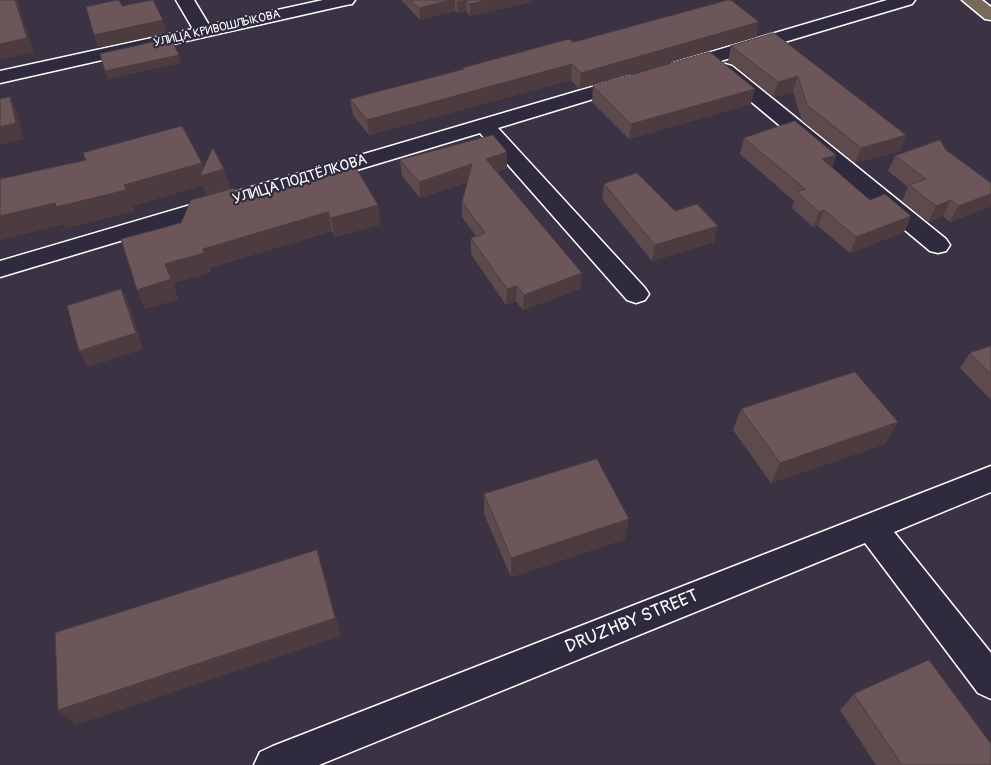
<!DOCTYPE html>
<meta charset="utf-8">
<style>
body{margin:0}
canvas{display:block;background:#3b3343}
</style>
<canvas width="991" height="765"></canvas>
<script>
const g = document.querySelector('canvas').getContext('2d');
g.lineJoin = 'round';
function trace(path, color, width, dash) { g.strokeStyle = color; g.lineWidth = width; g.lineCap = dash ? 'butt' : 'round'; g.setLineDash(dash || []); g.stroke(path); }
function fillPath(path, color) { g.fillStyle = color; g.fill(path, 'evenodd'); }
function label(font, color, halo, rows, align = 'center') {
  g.font = font + ' Pangolin,sans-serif'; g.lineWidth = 4.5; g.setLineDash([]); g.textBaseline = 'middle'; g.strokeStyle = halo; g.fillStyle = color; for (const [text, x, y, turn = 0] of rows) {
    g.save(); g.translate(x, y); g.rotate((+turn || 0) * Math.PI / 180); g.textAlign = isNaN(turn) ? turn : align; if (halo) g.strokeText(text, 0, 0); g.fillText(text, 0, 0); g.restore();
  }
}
const minor = new Path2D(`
 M176,0H194L209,25L323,0H355L352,4L346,5L0,83V71L193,29Z
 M887,0H915L912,4L687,71L680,73L673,71L670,67L673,63Z
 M725,64L732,66L946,239L950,245L946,251L938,253L930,251L718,74L715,70L718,66Z
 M629,76L636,78L639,82L636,86L498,128L645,288L649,294L645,300L636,303L627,300L480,133L0,277V261Z
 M991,466V492L894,532L991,653V699L978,693L865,543L319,765H254L260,752L273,746Z`);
const major = new Path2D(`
 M962,0H982L991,7V20L985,19Z`);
trace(minor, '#fff', 3);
trace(major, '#fff', 3);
fillPath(minor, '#2f2a3d');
fillPath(major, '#77695c');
fillPath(new Path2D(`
 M401,0H532V2L470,16L466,11L457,13L455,11L420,20Z
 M759,22L756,37L579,89L571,80L369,135L353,115L350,99L462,70V68L573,42Z
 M774,33L906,135L900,151L855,163L802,121L793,92L773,97L728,61L731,46Z
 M593,86L751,104L629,139L592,102Z
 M744,138L836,155L832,167L870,200L911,216L904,232L850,253L818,226L813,227L792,208L794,201L740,154Z
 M946,150L991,183V206L950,222L943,216L928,222L902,201L908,187L888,171L895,156Z
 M400,160L507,168L497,172L580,289L523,310L516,301L506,305L471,254V238L476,236L462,217V202L467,182L420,198L402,176Z
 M202,163L203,169L230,189L240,201L356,168L381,224L335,237L332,231L209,268L211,272L173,283L178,299L145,309L137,290L181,223L207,196L203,185L133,206L134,211L66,228L64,224L0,240V179Z
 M604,184L675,211L714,242L652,261L602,199Z
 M991,346V400L960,368L970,353Z
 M741,409L885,444L771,483L733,430Z
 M484,494L625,539L511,577L484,514Z
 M854,694L991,765H876L840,710Z`), '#5d4a4d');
fillPath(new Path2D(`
 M15,0H17L34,52L0,60V44Z
 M451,0H455V11L420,20L419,8Z
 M464,0H466V11L457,13V2Z
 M487,0H532V2L470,16V4Z
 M163,20L167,33L98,48L94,35Z
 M759,22L756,37L579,89L581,73Z
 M179,55L181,63L108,79L105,71Z
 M572,64L571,80L369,135L367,120Z
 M798,76L793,92L773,97L778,82Z
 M755,89L751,104L629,139L631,124Z
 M10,97L17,112L24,139L0,145V127Z
 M906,135L900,151L855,163L861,148Z
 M507,152V168L486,175V159Z
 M836,155L831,170L822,159Z
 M202,163L205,174L224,169L231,191L207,198L203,185L133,206L134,211L66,228L64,224L0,240V216L124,185Z
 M472,164V180L420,198L419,182Z
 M991,194V206L950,222L958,206Z
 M951,200L943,216L928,222L936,206Z
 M378,205L381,224L335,237L331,218Z
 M824,210L818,226L813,227L819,212Z
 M328,212L332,231L209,268L211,272L173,283L178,299L145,309L137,290L165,264L203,249Z
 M911,216L904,232L850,253L856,237Z
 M718,226L714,242L652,261L655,245Z
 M582,273L580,289L523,310L524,295Z
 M517,286L516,301L506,305L507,289Z
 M121,289L129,304L143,349L88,367L79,351Z
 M898,422L885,444L771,483L780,463Z
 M629,519L625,539L511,577V558Z
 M317,550L323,570L341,636L76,725L58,710Z`), '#4c3c3f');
const building = new Path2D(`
 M0,0H15L27,38L0,44Z
 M119,0L122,6L153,0L163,20L94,35L86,7Z
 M411,0H451L419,8Z
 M466,0H487L470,4Z
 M728,0H731L759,22L581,73L572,64L367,120L350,99L464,69L462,68L569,39L573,42Z
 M774,33L906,135L861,148L807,105L798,76L778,82L731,46Z
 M171,38L179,55L105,71L100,54Z
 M710,52L755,89L631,124L593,86Z
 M10,97L16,123L0,127V99Z
 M795,121L836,155L822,159L870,200L885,194L911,216L856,237L824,210L819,212L797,192L805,189L744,138Z
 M182,126L202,163L124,185L126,190L56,207L55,203L0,216V179L86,160L83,153Z
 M493,135L507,152L486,159L582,273L524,295L517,286L507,289L471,238L485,233L462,202L472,164L419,182L400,160Z
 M940,140L946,150L991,183V194L958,206L951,200L936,206L909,185L926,179L895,156Z
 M213,148L224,169L200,176Z
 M356,168L378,205L331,218L328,212L203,249L204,253L165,264L171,279L137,290L121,239L181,223L191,200L234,188L240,201Z
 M637,173L675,211L697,204L718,226L655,245L604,184Z
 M121,289L136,333L79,351L67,306Z
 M991,346V374L970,353Z
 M855,372L898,422L780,463L741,409Z
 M597,459L629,519L511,558L484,494Z
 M317,550L335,618L58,710L55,633Z
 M929,660L991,744V765H902L854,694Z`);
fillPath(building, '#6c565a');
trace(building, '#4c3c3f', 1);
label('12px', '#fff', '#2f2a3d', [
 ["УЛИЦА КРИВОШЛЫКОВА",217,29,-13]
]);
label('15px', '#fff', '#2f2a3d', [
 ["УЛИЦА ПОДТЁЛКОВА",300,180,-17]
]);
label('18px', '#fff', '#2f2a3d', [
 ["DRUZHBY STREET",632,622,-22]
]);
</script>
